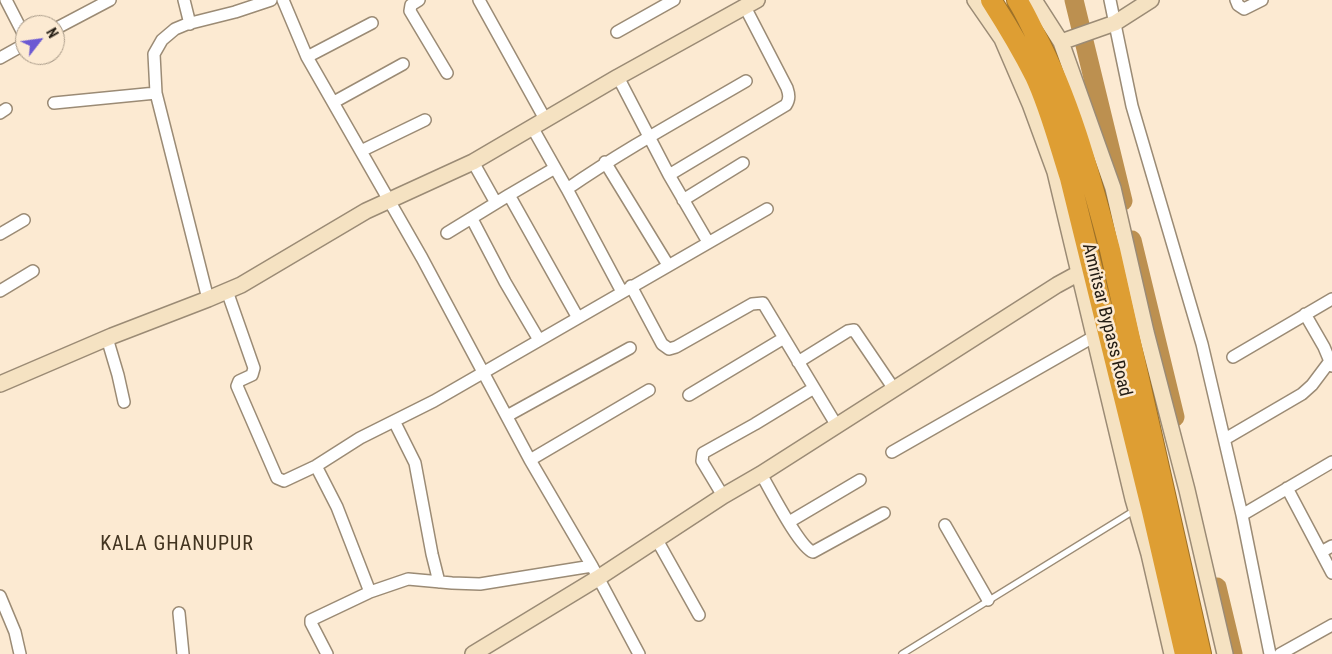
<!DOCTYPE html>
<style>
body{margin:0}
#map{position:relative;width:1332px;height:654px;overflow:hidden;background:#fcead2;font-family:"Roboto Condensed",sans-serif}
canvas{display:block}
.north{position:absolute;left:15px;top:15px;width:50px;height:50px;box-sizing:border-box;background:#fcead2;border:1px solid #a69886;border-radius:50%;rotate:60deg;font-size:14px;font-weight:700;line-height:20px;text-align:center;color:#241d14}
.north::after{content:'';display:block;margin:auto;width:18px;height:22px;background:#6c59d3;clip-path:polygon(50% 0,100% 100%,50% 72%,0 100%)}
</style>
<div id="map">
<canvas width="1332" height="654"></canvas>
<div class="north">N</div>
</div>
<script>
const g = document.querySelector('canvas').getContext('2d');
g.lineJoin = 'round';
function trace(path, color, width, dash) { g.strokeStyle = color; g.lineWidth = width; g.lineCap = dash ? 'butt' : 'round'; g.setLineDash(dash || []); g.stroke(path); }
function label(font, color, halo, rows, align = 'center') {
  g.font = font + ' "Roboto Condensed",sans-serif'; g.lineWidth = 5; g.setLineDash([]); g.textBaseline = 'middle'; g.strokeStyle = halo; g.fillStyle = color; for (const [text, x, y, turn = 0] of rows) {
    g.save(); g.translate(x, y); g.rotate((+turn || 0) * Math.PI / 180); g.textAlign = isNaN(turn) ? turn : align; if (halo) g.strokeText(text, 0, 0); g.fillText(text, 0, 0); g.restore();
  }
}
trace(new Path2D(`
 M1074,0L1123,201
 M1132,240L1175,417
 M1217,587L1233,654`), '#bc9050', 19);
const lane = new Path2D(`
 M902,654L1135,510`);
const street = new Path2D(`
 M6,0L25,37
 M184,0L190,24
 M283,0L307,57L422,258L530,460L592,566L639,654
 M419,0L411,5L410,11L447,73
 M479,0L545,119
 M1110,0L1132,106L1202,344L1242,515L1270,654
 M1236,0L1238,5L1244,9L1262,0
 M55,29L110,0
 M617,32L674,0
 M307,57L372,23
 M0,58L25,44
 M618,77L669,175L708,242
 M334,102L403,64
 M54,103L156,93
 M0,113L6,109
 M532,127L567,189L622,292
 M361,151L425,120
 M473,162L496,203
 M605,162L668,265
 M669,175L786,105C790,99 789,94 787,88L745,7
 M567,189C625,149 686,116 746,81
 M509,195L555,168
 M683,200L743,163
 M472,219L505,282L539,340
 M447,233L509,195L578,318
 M0,234L24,220
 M631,286L662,344L669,349L676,347L752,304L763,303L837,426
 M0,291L33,271
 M227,291L254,368L252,375L239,381L237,386L277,478L284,481L316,466L360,438L434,401L767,209
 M208,299L156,93L154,54L162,40L175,29L187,24L235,12L271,0
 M1305,314L1324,347L1332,366
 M107,338L118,375L124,402
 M1233,357L1332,299
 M798,362L848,331L854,330L894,389
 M689,395L784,338
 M507,416L630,348
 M394,421L415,463L432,554L439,582
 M1225,439L1302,394L1312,385L1330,361
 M892,452L1095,336
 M530,460L649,390
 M316,466L337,507L370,592
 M761,474C770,489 799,547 813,552L884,513
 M1287,488L1332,573
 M723,496L702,461L703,453L755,424L814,388
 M1242,515L1332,462
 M789,522L860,480
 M945,525L988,600
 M657,540L699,615
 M1321,552L1332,546
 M0,596L15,632L20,654
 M179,613L183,654
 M327,654L311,623V620L370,592L408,579L452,583L480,584L592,566
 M1280,654L1332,625`);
const secondary = new Path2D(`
 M975,0L1002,39L1030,104L1055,172L1133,499L1149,554L1172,654
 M1034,0L1061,42L1113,188L1146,332L1187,490L1225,654
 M1061,42L1115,23L1151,0
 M0,384L112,336L208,299L241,285L366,211L473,162L618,77L757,0
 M473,654L598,578L723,496L761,474L1057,285L1079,273`);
const highway = new Path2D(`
 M991,0C1007,25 1022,50 1035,76C1050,108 1059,144 1070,178L1152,511L1185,654
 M1017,0C1024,11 1029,22 1035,34C1071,102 1090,176 1110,250L1201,654`);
trace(lane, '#9b8b75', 8);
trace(street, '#9b8b75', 14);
trace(secondary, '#9b8b75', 18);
trace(highway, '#9d7128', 22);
trace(lane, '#fff', 5.5);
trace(street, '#fff', 11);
trace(secondary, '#f5e2c2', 15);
trace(highway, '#de9e33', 20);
label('18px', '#241d14', '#fcead2', [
 ["Amritsar Bypass Road",1106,320,76]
]);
g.letterSpacing = '1px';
label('20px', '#423420', '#fcead2', [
 ["KALA GHANUPUR",177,545]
]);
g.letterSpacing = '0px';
</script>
